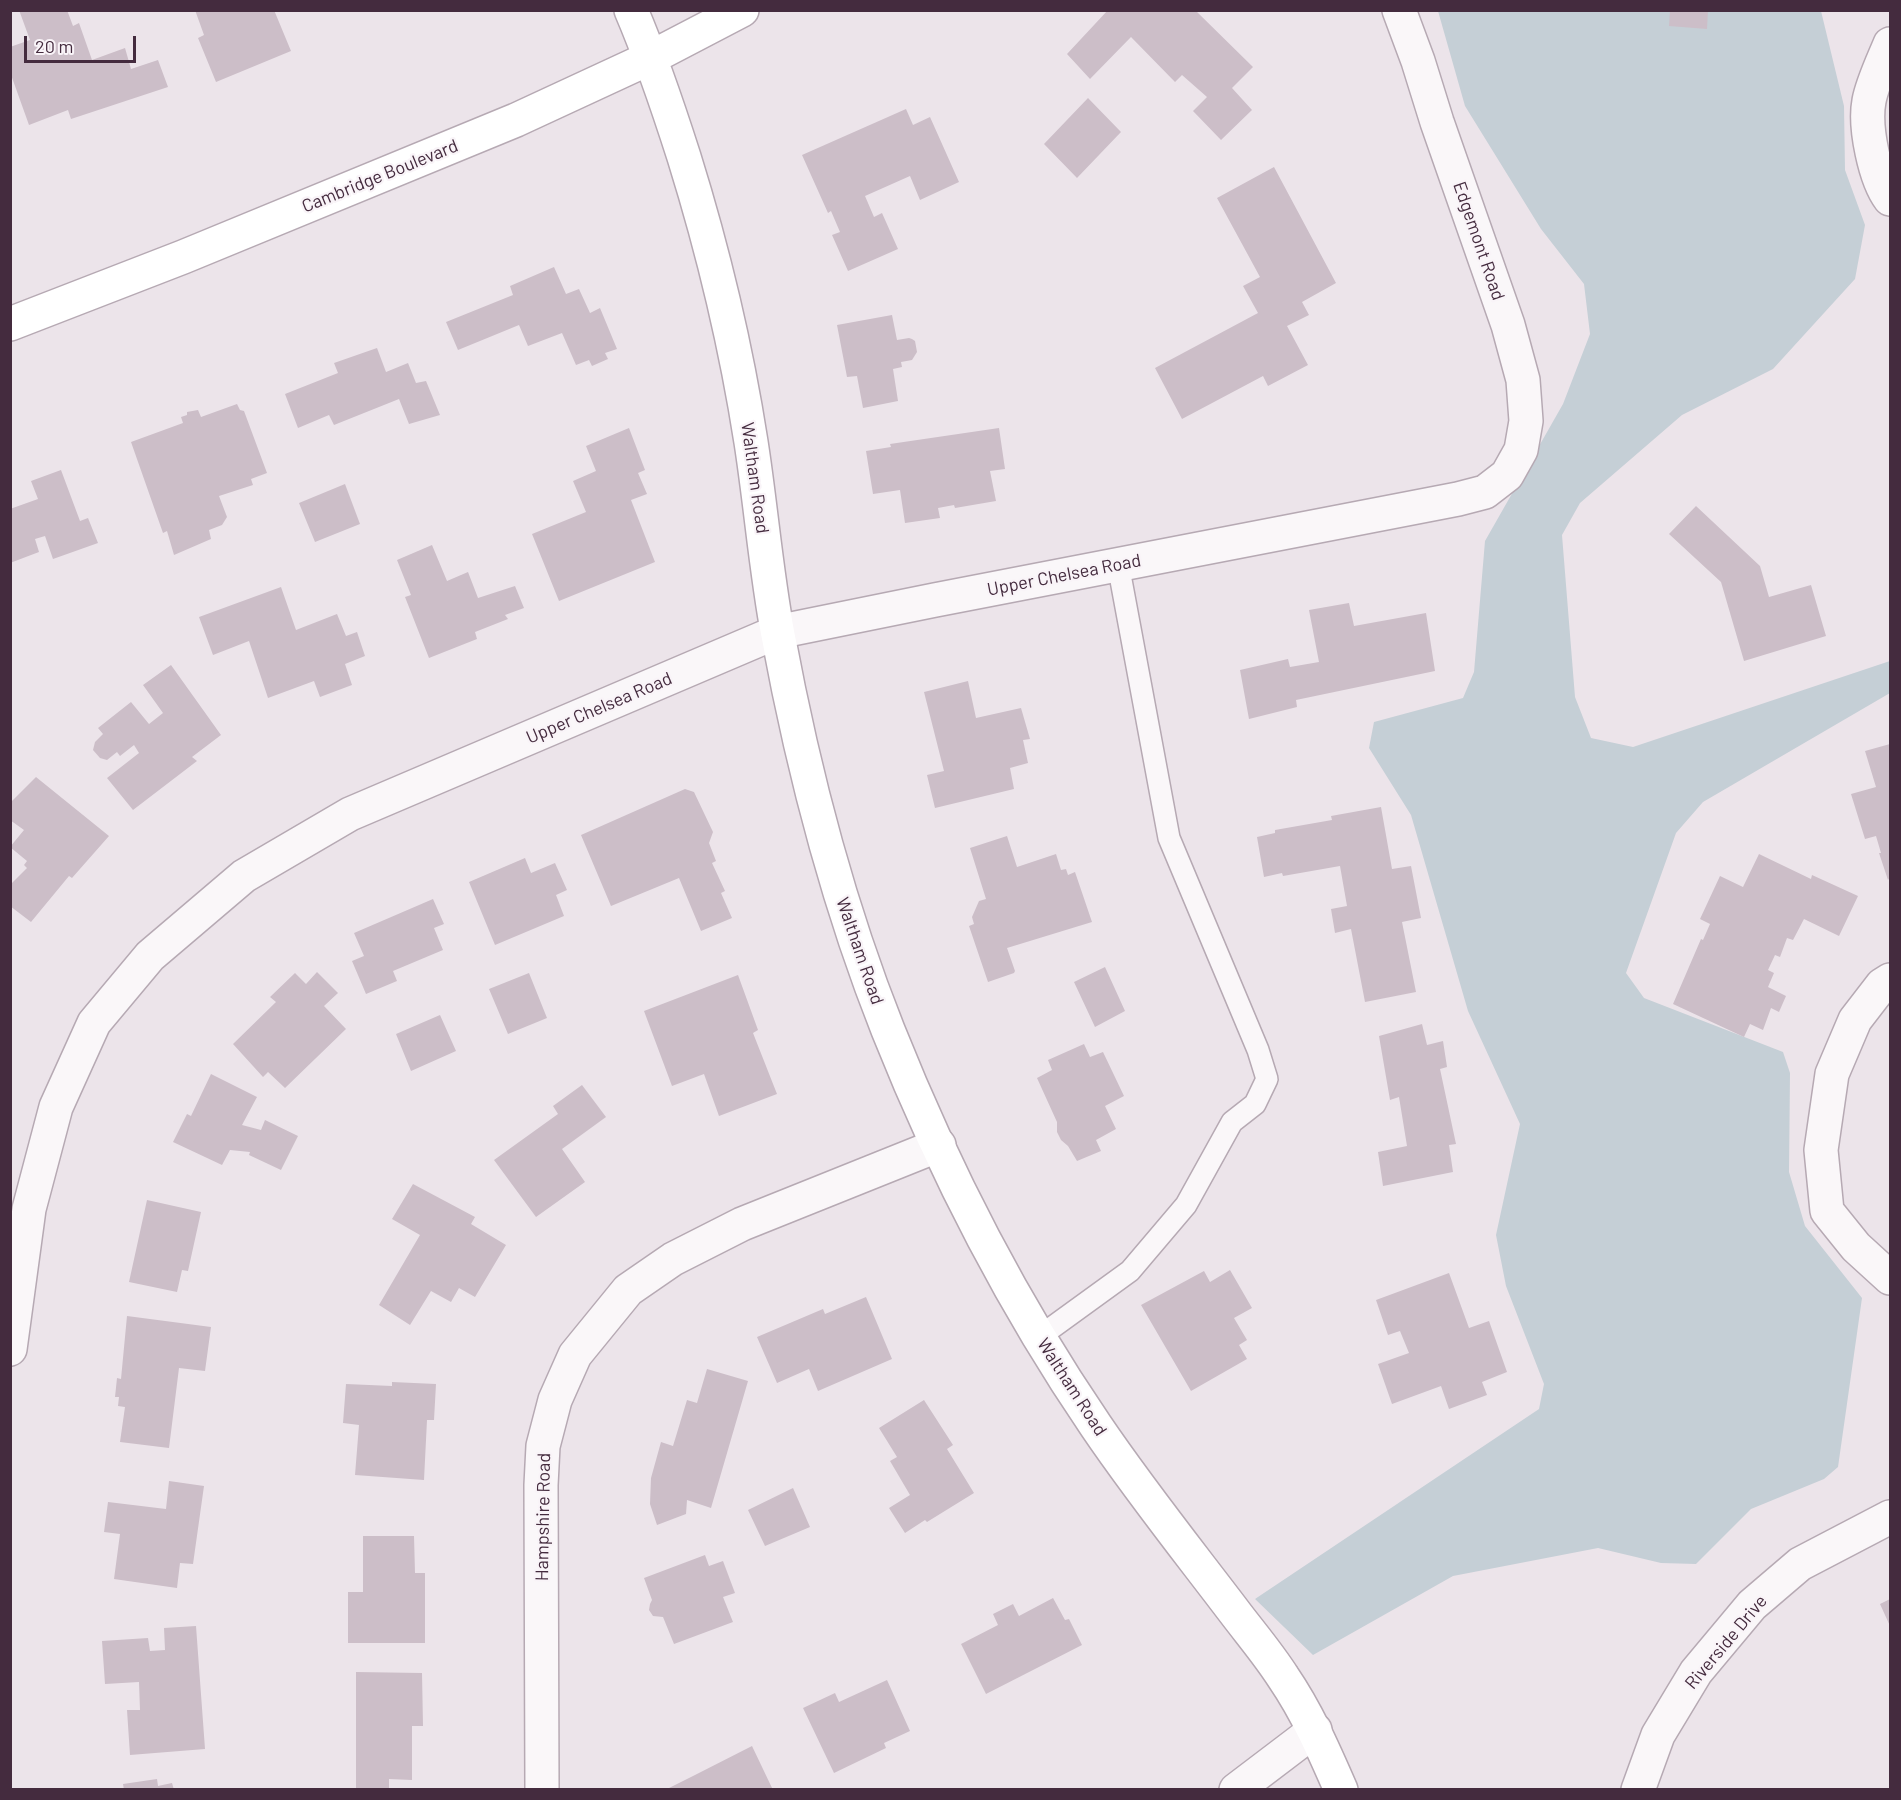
<!DOCTYPE html>
<style>
body{margin:0}
#map{position:relative;width:1901px;height:1800px;overflow:hidden;background:#ece4ea;font-family:Barlow,sans-serif}
canvas{display:block}
.frame{position:absolute;inset:0;border:12px solid #442b3e;pointer-events:none}
.scale{position:absolute;left:24px;top:36px;width:112px;height:27px;box-sizing:border-box;border:3px solid #442b3e;border-top:0;padding-left:8px;font-size:18px;line-height:21px;white-space:nowrap;color:#442b3e;-webkit-text-stroke:4px #f9f4f8;paint-order:stroke}
</style>
<div id="map">
<canvas width="1901" height="1800"></canvas>
<div class="frame"></div>
<div class="scale">20 m</div>
</div>
<script>
const g = document.querySelector('canvas').getContext('2d');
g.lineJoin = 'round';
function fillPath(path, color) { g.fillStyle = color; g.fill(path, 'evenodd'); }
function trace(path, color, width, dash) { g.strokeStyle = color; g.lineWidth = width; g.lineCap = dash ? 'butt' : 'round'; g.setLineDash(dash || []); g.stroke(path); }
function label(font, color, halo, rows, align = 'center') {
  g.font = font + ' Barlow,sans-serif'; g.lineWidth = 4.5; g.setLineDash([]); g.textBaseline = 'middle'; g.strokeStyle = halo; g.fillStyle = color; for (const [text, x, y, turn = 0] of rows) {
    g.save(); g.translate(x, y); g.rotate((+turn || 0) * Math.PI / 180); g.textAlign = isNaN(turn) ? turn : align; if (halo) g.strokeText(text, 0, 0); g.fillText(text, 0, 0); g.restore();
  }
}
fillPath(new Path2D(`
 M1438,11H1821L1844,106L1845,170L1865,225L1855,279L1773,369L1682,415L1580,503L1562,535L1575,697L1591,738L1633,747L1890,661V693L1703,802L1676,833L1626,973L1644,998L1783,1052L1790,1073L1789,1172L1805,1226L1862,1298L1838,1467L1824,1479L1751,1509L1696,1564L1661,1563L1598,1548L1453,1576L1313,1655L1255,1599L1539,1409L1544,1384L1506,1286L1496,1235L1520,1124L1468,1011L1411,815L1369,748L1374,722L1463,698L1474,672L1485,541L1563,404L1590,334L1584,284L1541,229L1465,106Z`), '#c5cfd6');
fillPath(new Path2D(`
 M19,10H67L73,26L79,23L92,60L125,48L131,69L158,60L168,87L71,119L68,110L29,125L10,72V47L30,40Z
 M195,10H274L291,51L216,82L198,38L204,35Z
 M1108,10H1195L1253,67L1232,88L1252,110L1221,140L1193,111L1207,97L1182,75L1175,82L1131,37L1090,79L1067,54Z
 M1670,10H1708L1707,29L1669,26Z
 M1088,98L1121,132L1077,178L1044,144Z
 M906,109L913,125L930,117L959,182L920,200L910,176L865,196L874,217L882,213L898,249L848,271L832,235L840,232L831,211L828,213L802,155Z
 M1274,167L1336,283L1302,302L1309,315L1287,326L1308,365L1268,386L1263,376L1182,419L1155,368L1258,313L1243,286L1260,277L1217,198Z
 M554,267L566,294L579,289L590,313L600,308L617,349L605,353L608,359L592,366L589,360L576,365L562,333L528,346L519,325L458,350L446,322L513,295L510,286Z
 M892,315L897,340L909,338L912,339L915,341L917,352L912,360L901,362L902,367L893,369L898,401L863,408L857,376L847,377L837,325Z
 M377,348L386,372L408,363L416,383L426,381L440,415L409,424L399,399L334,425L329,415L298,428L285,394L338,373L334,363Z
 M237,404L240,410L244,411L267,473L251,479L253,485L219,496L227,517L222,525L209,530L211,539L174,555L167,531L163,533L131,442L183,423L181,417L187,415V412L198,410L201,417Z
 M629,428L645,470L638,473L647,494L631,500L655,562L559,601L532,534L586,512L573,481L596,471L586,446Z
 M999,428L1005,469L990,471L996,501L955,508L954,505L938,508L940,518L905,523L900,490L873,494L866,451L891,447L890,444Z
 M61,470L80,521L88,518L98,543L53,559L45,536L35,539L39,552L10,563V509L38,499L31,481Z
 M345,484L360,524L315,542L299,503Z
 M1696,506L1760,566L1769,597L1811,585L1826,636L1744,661L1721,582L1669,534Z
 M432,545L447,581L468,572L478,598L515,586L524,608L505,615L508,619L475,632L477,639L429,658L405,597L411,595L397,560Z
 M281,587L296,630L337,614L346,636L357,632L365,656L345,664L352,685L320,697L314,681L268,698L249,641L213,655L199,617Z
 M1349,603L1354,626L1426,613L1435,671L1296,700L1297,707L1249,719L1240,670L1288,659L1290,667L1319,662L1309,610Z
 M171,665L221,735L192,757L197,761L133,810L107,778L139,753L134,745L120,756L117,752L107,760L100,758L93,750L95,742L103,734L98,728L131,702L149,724L163,713L143,685Z
 M968,681L976,718L1021,708L1030,739L1023,740L1028,763L1010,768L1014,789L935,808L927,775L944,771L924,692Z
 M1890,744V877L1888,880L1879,853H1881L1876,836L1865,839L1851,794L1876,787L1865,751Z
 M36,777L109,836L72,878L69,876L31,922L10,906V885L27,868L24,865L27,861L10,847L24,830L10,820V803Z
 M685,789L694,792L713,832L709,843L716,861L712,863L725,891L721,893L732,918L701,931L679,878L611,906L581,835Z
 M1381,807L1392,869L1411,866L1421,918L1402,922L1416,992L1365,1002L1351,929L1335,933L1331,909L1347,906L1340,866L1283,876L1282,873L1264,877L1257,837L1275,833V830L1332,820L1331,816Z
 M1007,836L1017,867L1056,854L1061,870L1066,869L1068,875L1075,872L1092,922L1007,948L1015,971L1014,973L988,982L969,926L974,924L972,917L979,901L986,899L970,848Z
 M1759,854L1811,879L1812,875L1858,896L1839,936L1804,919L1793,940L1787,938L1780,957L1775,955L1768,970L1774,973L1768,987L1786,996L1779,1012L1771,1008L1763,1030L1750,1024L1744,1037L1673,1004L1701,939L1703,940L1710,924L1700,919L1720,876L1743,887Z
 M525,858L531,873L555,863L567,890L556,895L564,916L495,945L469,882Z
 M433,899L444,924L434,928L443,950L393,971L397,981L366,994L352,961L364,956L354,933Z
 M1105,967L1125,1011L1095,1027L1074,982Z
 M317,972L338,993L324,1006L346,1029L285,1088L268,1072L263,1077L233,1044L276,1002L270,997L295,973L306,984Z
 M529,973L547,1018L508,1034L489,989Z
 M738,975L758,1030L753,1033L777,1094L719,1116L704,1074L672,1086L644,1011Z
 M440,1015L456,1051L411,1071L396,1034Z
 M1422,1024L1427,1045L1443,1041L1447,1067L1440,1069L1456,1144L1449,1145L1453,1172L1383,1186L1378,1152L1407,1146L1399,1097L1390,1100L1379,1036Z
 M1084,1044L1090,1057L1103,1052L1124,1096L1105,1106L1116,1129L1096,1140L1101,1151L1077,1161L1068,1146L1061,1140L1057,1132V1122L1037,1078L1052,1070L1048,1060Z
 M211,1074L257,1097L242,1125L261,1130L265,1120L298,1136L281,1170L249,1155L250,1152L230,1150L222,1165L173,1142L187,1114L191,1116Z
 M582,1085L606,1117L562,1149L585,1182L536,1217L494,1160L558,1114L553,1106Z
 M413,1184L475,1217L471,1224L506,1245L475,1297L459,1288L451,1302L431,1291L410,1325L379,1305L420,1235L392,1219Z
 M147,1200L201,1212L188,1271L182,1270L177,1292L129,1282Z
 M1230,1270L1252,1308L1234,1318L1247,1340L1239,1345L1247,1359L1191,1391L1141,1305L1204,1271L1210,1282Z
 M1449,1273L1469,1328L1489,1321L1507,1372L1482,1382L1487,1395L1449,1409L1441,1386L1392,1404L1378,1364L1409,1353L1400,1331L1388,1335L1376,1300Z
 M866,1297L892,1359L818,1391L809,1369L777,1383L757,1337L823,1309L825,1314Z
 M127,1316L211,1327L205,1371L179,1368L169,1448L120,1442L125,1407L118,1406L119,1397H115L117,1378L121,1379Z
 M707,1369L748,1381L711,1508L687,1500L686,1514L657,1525L650,1504L651,1478L661,1442L673,1446L687,1400L697,1403Z
 M392,1382L436,1384L434,1420H427L424,1480L355,1475L359,1425L343,1423L346,1384L392,1386Z
 M924,1400L953,1445L947,1449L974,1493L927,1522L925,1520L905,1533L889,1508L910,1495L890,1461L897,1457L879,1428Z
 M169,1481L204,1486L193,1564L180,1563L177,1588L114,1579L120,1534L104,1532L108,1502L166,1509Z
 M793,1488L810,1527L765,1546L748,1510Z
 M363,1536H414L415,1573H425V1643H348V1592H363Z
 M705,1555L709,1566L723,1561L735,1593L723,1597L733,1622L674,1644L663,1617L653,1616L649,1610L650,1604L652,1600L644,1578Z
 M1053,1598L1065,1620L1069,1619L1082,1645L986,1694L961,1644L998,1625L993,1614L1013,1604L1019,1616Z
 M1890,1599V1626L1880,1604Z
 M196,1626L205,1749L130,1755L127,1710H140L139,1682L105,1684L102,1641L148,1638L150,1651L165,1650L164,1628Z
 M356,1672L422,1673L423,1726H412V1780L389,1779V1790H356Z
 M887,1680L910,1731L884,1743L886,1748L834,1773L803,1708L835,1693L839,1702Z
 M752,1746L773,1790H665L695,1775Z
 M157,1779L158,1786L172,1783L174,1790H124L123,1784Z`), '#ccbec8');
const lane = new Path2D(`
 M1039,1337L1130,1271L1186,1205L1232,1122L1255,1104L1267,1079L1258,1050L1169,838L1118,564`);
const street = new Path2D(`
 M1890,44C1883,61 1872,84 1869,101C1864,127 1875,179 1890,199
 M1890,980L1882,985L1855,1020L1832,1074L1821,1150L1827,1211L1856,1247L1890,1278
 M10,1349L29,1209L56,1107L94,1023L150,956L244,876L350,814L777,632L935,600L1458,499L1485,492L1507,475L1521,450L1526,421L1523,380L1508,325L1437,122L1418,61L1399,10
 M542,1790L541,1485L543,1446L555,1400L575,1355L628,1290L673,1259L742,1224L939,1145
 M1236,1790L1315,1730
 M1638,1790L1658,1735L1696,1672L1752,1605L1800,1564L1890,1517`);
const secondary = new Path2D(`
 M631,10C652,59 668,107 684,157C713,250 736,346 751,442C761,506 766,572 778,635C803,770 837,902 888,1030C943,1168 1012,1303 1096,1426C1140,1491 1189,1552 1236,1614C1252,1635 1269,1655 1283,1677C1307,1712 1324,1751 1341,1790
 M10,324L183,257L516,120L652,57L742,10`);
trace(lane, '#b6a9b3', 24);
trace(street, '#b6a9b3', 36);
trace(secondary, '#b6a9b3', 36);
trace(lane, '#faf7f9', 21);
trace(street, '#faf7f9', 33);
trace(secondary, '#fff', 33);
label('18px', '#442b3e', '#f9f4f8', [
 ["Cambridge Boulevard",380,176,-22],
 ["Edgemont Road",1479,241,71],
 ["Waltham Road",755,478,82],
 ["Upper Chelsea Road",1064,575,-11],
 ["Upper Chelsea Road",599,708,-23],
 ["Waltham Road",860,951,71],
 ["Waltham Road",1072,1387,57],
 ["Hampshire Road",543,1517,-89],
 ["Riverside Drive",1726,1642,-50]
]);
</script>
